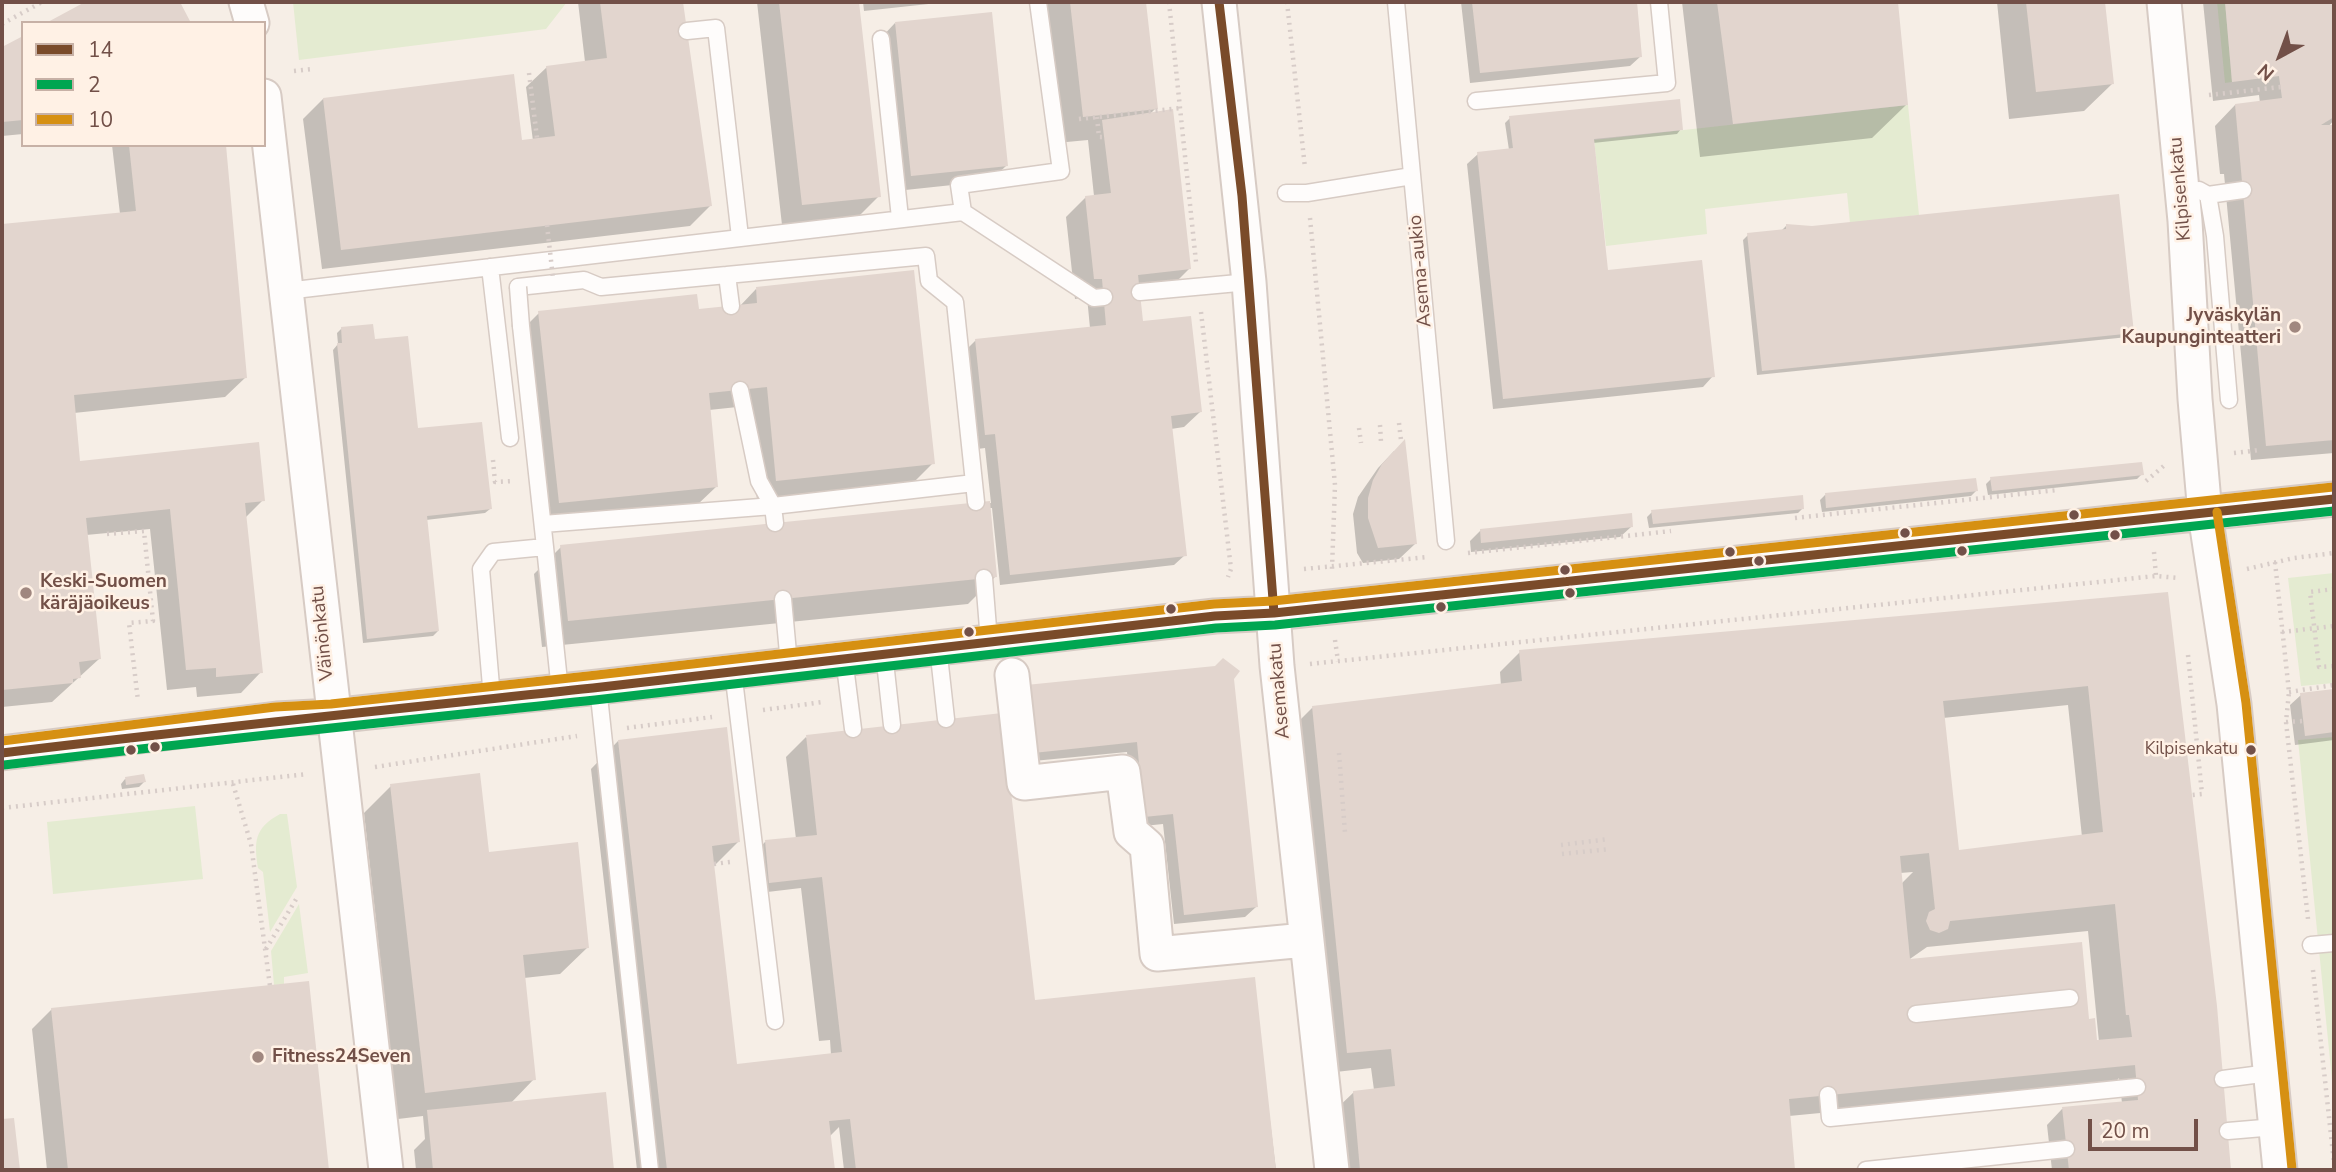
<!DOCTYPE html>
<meta charset="utf-8">
<style>
body{margin:0}
#map{position:relative;width:2336px;height:1172px;overflow:hidden;background:#f6eee6;font-family:"Nunito Sans",sans-serif}
canvas{display:block}
.frame{position:absolute;inset:0;border:4px solid #725048;pointer-events:none}
.legend{position:absolute;left:21px;top:21px;width:245px;height:126px;box-sizing:border-box;background:#fff1e5;border:2px solid #c7b1a6;margin:0;padding:9px 12px;list-style:none;font-size:21px;color:#725048}
.legend li{display:flex;align-items:center;gap:14px;height:35px}
.legend b{width:35px;border:2px solid #c7b1a6}
.north{position:absolute;left:2245px;top:21px;width:70px;height:70px;-webkit-text-stroke:5px #fff1e5;paint-order:stroke;rotate:221deg;font-size:19px;font-weight:700;line-height:28px;text-align:center;color:#725048}
.north::after{content:'';display:block;margin:auto;width:24px;height:32px;background:#725048;clip-path:polygon(50% 0,100% 100%,50% 72%,0 100%)}
.scale{position:absolute;left:2088px;top:1119px;width:110px;height:32px;box-sizing:border-box;border:4px solid #725048;border-top:0;padding-left:9px;font-size:21px;line-height:24px;white-space:nowrap;color:#725048;-webkit-text-stroke:5px #fff1e5;paint-order:stroke}
</style>
<div id="map">
<canvas width="2336" height="1172"></canvas>
<div class="frame"></div>
<ul class="legend">
<li><b style="height:9px;background:#7a4b2a"></b>14</li>
<li><b style="height:9px;background:#00a651"></b>2</li>
<li><b style="height:9px;background:#d69012"></b>10</li>
</ul>
<div class="north">N</div>
<div class="scale">20 m</div>
</div>
<script>
const g = document.querySelector('canvas').getContext('2d');
g.lineJoin = 'round';
function fillPath(path, color) { g.fillStyle = color; g.fill(path, 'evenodd'); }
function trace(path, color, width, dash) { g.strokeStyle = color; g.lineWidth = width; g.lineCap = dash ? 'butt' : 'round'; g.setLineDash(dash || []); g.stroke(path); }
function label(font, color, halo, rows, align = 'center') {
  g.font = font + ' "Nunito Sans",sans-serif'; g.lineWidth = 5; g.setLineDash([]); g.textBaseline = 'middle'; g.strokeStyle = halo; g.fillStyle = color; for (const [text, x, y, turn = 0] of rows) {
    g.save(); g.translate(x, y); g.rotate((+turn || 0) * Math.PI / 180); g.textAlign = isNaN(turn) ? turn : align; if (halo) g.strokeText(text, 0, 0); g.fillText(text, 0, 0); g.restore();
  }
}
fillPath(new Path2D(`
 M293,2H567L546,29L299,60Z
 M2217,2H2225L2232,82L2225,83Z
 M1908,105L1919,215L1850,223L1847,193L1705,209L1707,234L1606,246L1594,140Z
 M2334,573V683L2301,686L2288,578Z
 M2334,737V1100L2298,740Z
 M195,806L203,879L53,894L47,822Z
 M280,814H287L297,887L270,932L263,872L258,868C254,842 254,828 280,814Z
 M299,904L308,973L284,977V984L274,985L271,951Z`), '#e4ebd1');
fillPath(new Path2D(`
 M578,2H681L710,206L690,226L322,269L303,119L323,99L521,142L533,141L526,87L547,67L585,62Z
 M757,2H857L879,196L859,216L782,225Z
 M863,2H947L864,11Z
 M1041,2H1144L1156,108L1150,114L1189,269L1169,289L1138,292L1141,323L1200,412L1184,427L1171,429L1185,555L1174,565L1000,585L992,508H988L995,577L968,604L542,647L534,574L561,547L991,503L985,448L970,450L960,356L976,340L1090,328L1087,297L1075,299L1066,217L1086,197L1094,196L1088,140L1056,143Z
 M1461,2H1635L1641,56L1630,66L1470,83Z
 M1682,2H1896L1906,105L1872,138L1700,157Z
 M1997,2H2103L2112,84L2084,111L2009,119Z
 M2203,2H2334V120L2328,127L2334,126V453L2251,460L2224,174H2220L2215,126L2235,105L2260,103L2259,95L2213,101Z
 M895,23L1006,166L990,181L896,191L880,39Z
 M23,38V134L2,136V49Z
 M1510,118L1681,129L1677,134L1593,143L1606,272L1713,376L1703,387L1493,409L1467,164L1478,154L1509,150L1505,123Z
 M112,145H223L246,377L225,397L74,413L79,463L263,500L245,518L261,672L241,693L197,697L196,687L167,690L150,529L86,535L99,659L52,702L2,707V226L120,214Z
 M1786,226L2132,332L2128,337L1757,375L1743,240L1748,235L1781,231Z
 M756,289L933,463L913,483L757,500L747,406L709,410L717,486L696,506L540,523L519,333L539,313L698,311L739,307Z
 M342,328L417,430L490,509L485,513L426,520L438,631L433,636L363,643L333,350L338,344L337,333Z
 M1394,451L1415,544L1399,559L1363,563L1357,553L1353,514L1358,497L1378,468Z
 M2142,474L2137,479L1988,495L1986,484L1991,479Z
 M1976,491L1971,496L1822,512L1820,500L1825,495Z
 M1803,508L1798,513L1649,528L1647,517L1652,512Z
 M1631,527L1620,537L1471,552L1470,541L1481,530Z
 M2167,594L2215,1006L2229,1170H2052L2047,1125L2062,1109L2122,1103L2119,1078L2113,1085L1789,1116L1794,1170H1339L1333,1112L1354,1092L1374,1090L1371,1068L1327,1073L1293,727L1313,707L1501,686L1500,672L1520,652ZM2068,705L2082,837L1954,852L1943,718ZM1913,872L1901,884L1900,873ZM2088,931L2099,1042L2095,1040L2087,1021L1907,961L1927,947Z
 M1216,667L1233,678L1256,907L1245,917L1174,924L1163,824L1134,827L1127,752L1023,762L1017,697Z
 M2334,691V740L2295,745L2290,705L2301,695Z
 M806,737L1029,1003L1253,979L1276,1170H844L839,1127L829,1137L833,1170H637L591,769L618,741L738,842L713,867L736,1066L831,1055L830,1040L819,1041L801,888L759,893L755,853L765,842L796,839L786,757Z
 M125,779L144,782L139,787L122,789L121,784Z
 M391,786L488,854L588,947L560,974L524,978L534,1079L510,1104L605,1094L612,1170H416L414,1150L425,1139L423,1116L398,1119L364,813Z
 M307,983L327,1170H47L32,1029L52,1009Z`), '#0003');
fillPath(new Path2D(`
 M85,2H180L191,23H46Z
 M600,2H683L712,206L341,250L323,98L514,74L522,140L555,136L546,66L607,58Z
 M779,2H859L881,197L802,205Z
 M1070,2H1146L1158,109L1083,117Z
 M1472,2H1637L1642,57L1480,73Z
 M1717,2H1898L1908,105L1733,124Z
 M2026,2H2105L2114,84L2036,92Z
 M2225,2H2334V117L2321,125H2334V440L2266,446L2235,104L2282,98L2279,76L2232,82Z
 M992,12L1008,166L911,176L895,22Z
 M23,36V120L2,122V47Z
 M1680,99L1683,130L1594,139L1608,270L1702,260L1715,377L1503,399L1477,152L1513,148L1509,116Z
 M1173,109L1191,269L1138,275L1143,321L1191,316L1202,412L1171,416L1187,556L1010,575L995,434L985,435L975,339L1106,325L1102,279H1094L1085,196L1111,193L1102,120Z
 M129,145H226L247,378L74,395L80,461L259,442L265,501L245,503L263,673L216,677V668L186,670L170,509L86,518L101,659L79,662L81,678L73,679V683L2,690V224L136,211Z
 M2119,194L2134,333L1762,371L1747,233L1786,229V224L1812,226Z
 M914,270L935,464L776,481L767,387L709,393L718,487L559,503L538,311L697,294L699,309L757,303L756,287Z
 M373,324L375,339L408,336L418,428L482,422L492,509L427,516L439,631L367,639L337,343H342L341,327Z
 M1405,439L1417,544L1378,548L1368,518V498L1373,480L1382,464Z
 M2142,462L2144,475L1992,491L1990,477Z
 M1976,478L1978,491L1826,508L1825,493Z
 M1803,495L1804,509L1653,524L1651,510Z
 M990,501L997,577L568,621L560,545Z
 M1632,513L1633,527L1481,543L1480,529Z
 M2168,592L2217,1006L2231,1170H2069L2062,1107L2138,1100L2135,1065L1789,1099L1795,1170H1360L1353,1091L1395,1086L1391,1049L1347,1053L1312,706L1522,681L1519,650ZM2088,686L2103,832L1959,850L1943,701ZM1929,853L1935,909L1929,912L1926,921L1930,930L1939,933L1948,929L1950,921L2115,904L2126,1015H2129L2132,1037L2097,1040L2095,1018L2089,1019L2082,942L1910,959L1900,856Z
 M1223,658L1240,671L1234,679L1258,907L1184,915L1173,814L1144,817L1137,742L1033,753L1026,685L1215,666Z
 M2334,689V732L2305,736L2300,693Z
 M1002,713L1035,1000L1255,977L1276,1170H856L850,1119L829,1121L835,1170H667L618,740L727,727L740,842L712,846L737,1064L842,1052L822,877L769,883L765,840L817,835L806,735Z
 M480,773L489,852L578,842L589,948L523,955L536,1080L425,1093L390,784Z
 M144,774L146,782L126,785L125,777Z
 M309,981L329,1170H68L51,1008Z
 M606,1092L614,1170H433L427,1110Z
 M14,1118L20,1170H2V1119Z`), '#e2d5ce');
const lane = new Path2D(`
 M1396,2L1446,541
 M687,31L716,28L740,237
 M881,39L900,218
 M1476,101L1667,83L1659,2
 M2199,190L2208,195L2243,190
 M1286,193H1307L1412,176
 M2208,195L2215,236L2229,400
 M963,212L959,185L1061,171L1038,2
 M490,267L510,438
 M727,275L731,306
 M518,287L584,280L601,287L926,256L929,281L955,302L976,502
 M286,291L963,212L1094,298L1104,297
 M1140,292L1249,282
 M740,390L759,481L773,506L775,523
 M543,524L773,506L974,483
 M545,547L560,691
 M984,578L989,641
 M783,599L789,664
 M938,647L946,719
 M884,653L892,725
 M844,658L853,729
 M733,671L775,1021
 M598,687L650,1170
 M492,698L481,569L493,552L545,547L521,326
 M2311,945L2334,943
 M1916,1014L2070,998
 M2223,1079L2269,1073
 M1828,1095L1830,1118L2137,1087
 M2228,1131L2275,1127
 M1866,1170L2066,1149`);
const street = new Path2D(`
 M246,2L252,23
 M1219,2L1249,282L1277,666L1332,1170
 M2164,2L2185,221L2195,399L2205,514L2234,704L2280,1170
 M264,96L386,1170
 M1012,675L1024,783L1123,772L1131,832L1147,846L1157,954L1305,940
 M2,753L277,719L332,716L598,687L1215,616L1274,613L2334,499`);
trace(lane, '#d7cbc4', 19);
trace(street, '#d7cbc4', 37);
trace(new Path2D(`
 M1169,2L1196,262
 M1287,2L1305,168
 M2,24L42,2
 M294,71L312,69
 M529,73L537,138
 M2209,95L2281,87
 M1097,117L1099,137H1105
 M1079,119L1180,108
 M1310,218L1335,485L1332,569
 M1201,312L1231,569L1228,577
 M1399,423L1401,440
 M1380,425L1381,442
 M1359,428L1361,443
 M2234,453L2260,450
 M493,460L495,482L513,481
 M2146,481L2166,464
 M1795,518L2058,490
 M107,534L144,531L153,621L129,623L138,701
 M2154,552L2156,576
 M1468,553L1671,531
 M2275,562L2289,692L2286,722L2308,919
 M1304,569L1428,557
 M2247,569L2294,558L2334,553
 M2334,589L2310,592L2319,667L2334,666
 M2282,632L2334,626
 M1335,640L1338,661
 M2188,655L2202,794L2192,795
 M1310,664L2156,576L2179,578
 M2289,692L2334,685
 M763,710L823,702
 M2286,722L2303,721
 M627,728L712,717
 M1339,753L1345,833
 M375,767L577,736
 M233,784L251,844L270,986
 M2,808L307,774
 M1561,845L1609,839
 M1562,854L1610,849
 M714,864L730,862
 M266,949L298,896
 M2313,970L2334,1163`), '#d7ccc8', 4.5, [2, 5]);
trace(lane, '#fefcfb', 16);
trace(street, '#fefcfb', 33);
const laneBridge = new Path2D(`
 M518,287L521,326`);
trace(laneBridge, '#d7cbc4', 19, []);
trace(new Path2D(`
 M547,225L553,278`), '#d7ccc8', 4.5, [2, 5]);
trace(laneBridge, '#fefcfb', 16);
trace(new Path2D(`
 M1219,2L1242,196L1274,613
 M2,753C199,729 396,709 593,688C801,665 1008,640 1215,616L1274,613L2334,499`), '#7a4b2a', 9);
trace(new Path2D(`
 M4,765C200,741 397,721 595,700C802,677 1009,652 1216,628L1275,625L2334,511`), '#00a651', 9);
trace(new Path2D(`
 M2217,512L2246,703L2292,1169
 M2,741L275,707L331,704L597,675L1214,604L1273,601L2333,487`), '#d69012', 9);
for (const [x, y, r, color] of [
 [2295,327,7,"#a0877f"],
 [2074,515,6,"#725048"],
 [1905,533,6,"#725048"],
 [2115,535,6,"#725048"],
 [1962,551,6,"#725048"],
 [1730,552,6,"#725048"],
 [1759,561,6,"#725048"],
 [1565,570,6,"#725048"],
 [26,593,7,"#a0877f"],
 [1570,593,6,"#725048"],
 [1441,607,6,"#725048"],
 [1171,609,6,"#725048"],
 [969,632,6,"#725048"],
 [155,747,6,"#725048"],
 [131,750,6,"#725048"],
 [2251,750,6,"#725048"],
 [258,1057,7,"#a0877f"]
]) { const dot = new Path2D(); dot.arc(x, y, r, 0, 2 * Math.PI); g.fillStyle = color; g.fill(dot); trace(dot, '#fff1e5', 2.5); }
label('17px', '#725048', '#fff1e5', [
 ["Kilpisenkatu",2238,750]
], 'right');
label('19px', '#725048', '#fff1e5', [
 ["Kilpisenkatu",2181,189,-95],
 ["Asema-aukio",1421,271,-95],
 ["Väinönkatu",323,633,-96],
 ["Asemakatu",1280,691,-95]
]);
label('bold 19px', '#725048', '#fff1e5', [
 ["Jyväskylän",2281,316,"right"],
 ["Kaupunginteatteri",2281,338,"right"],
 ["Keski-Suomen",40,582],
 ["käräjäoikeus",40,604],
 ["Fitness24Seven",272,1057]
], 'left');
</script>
